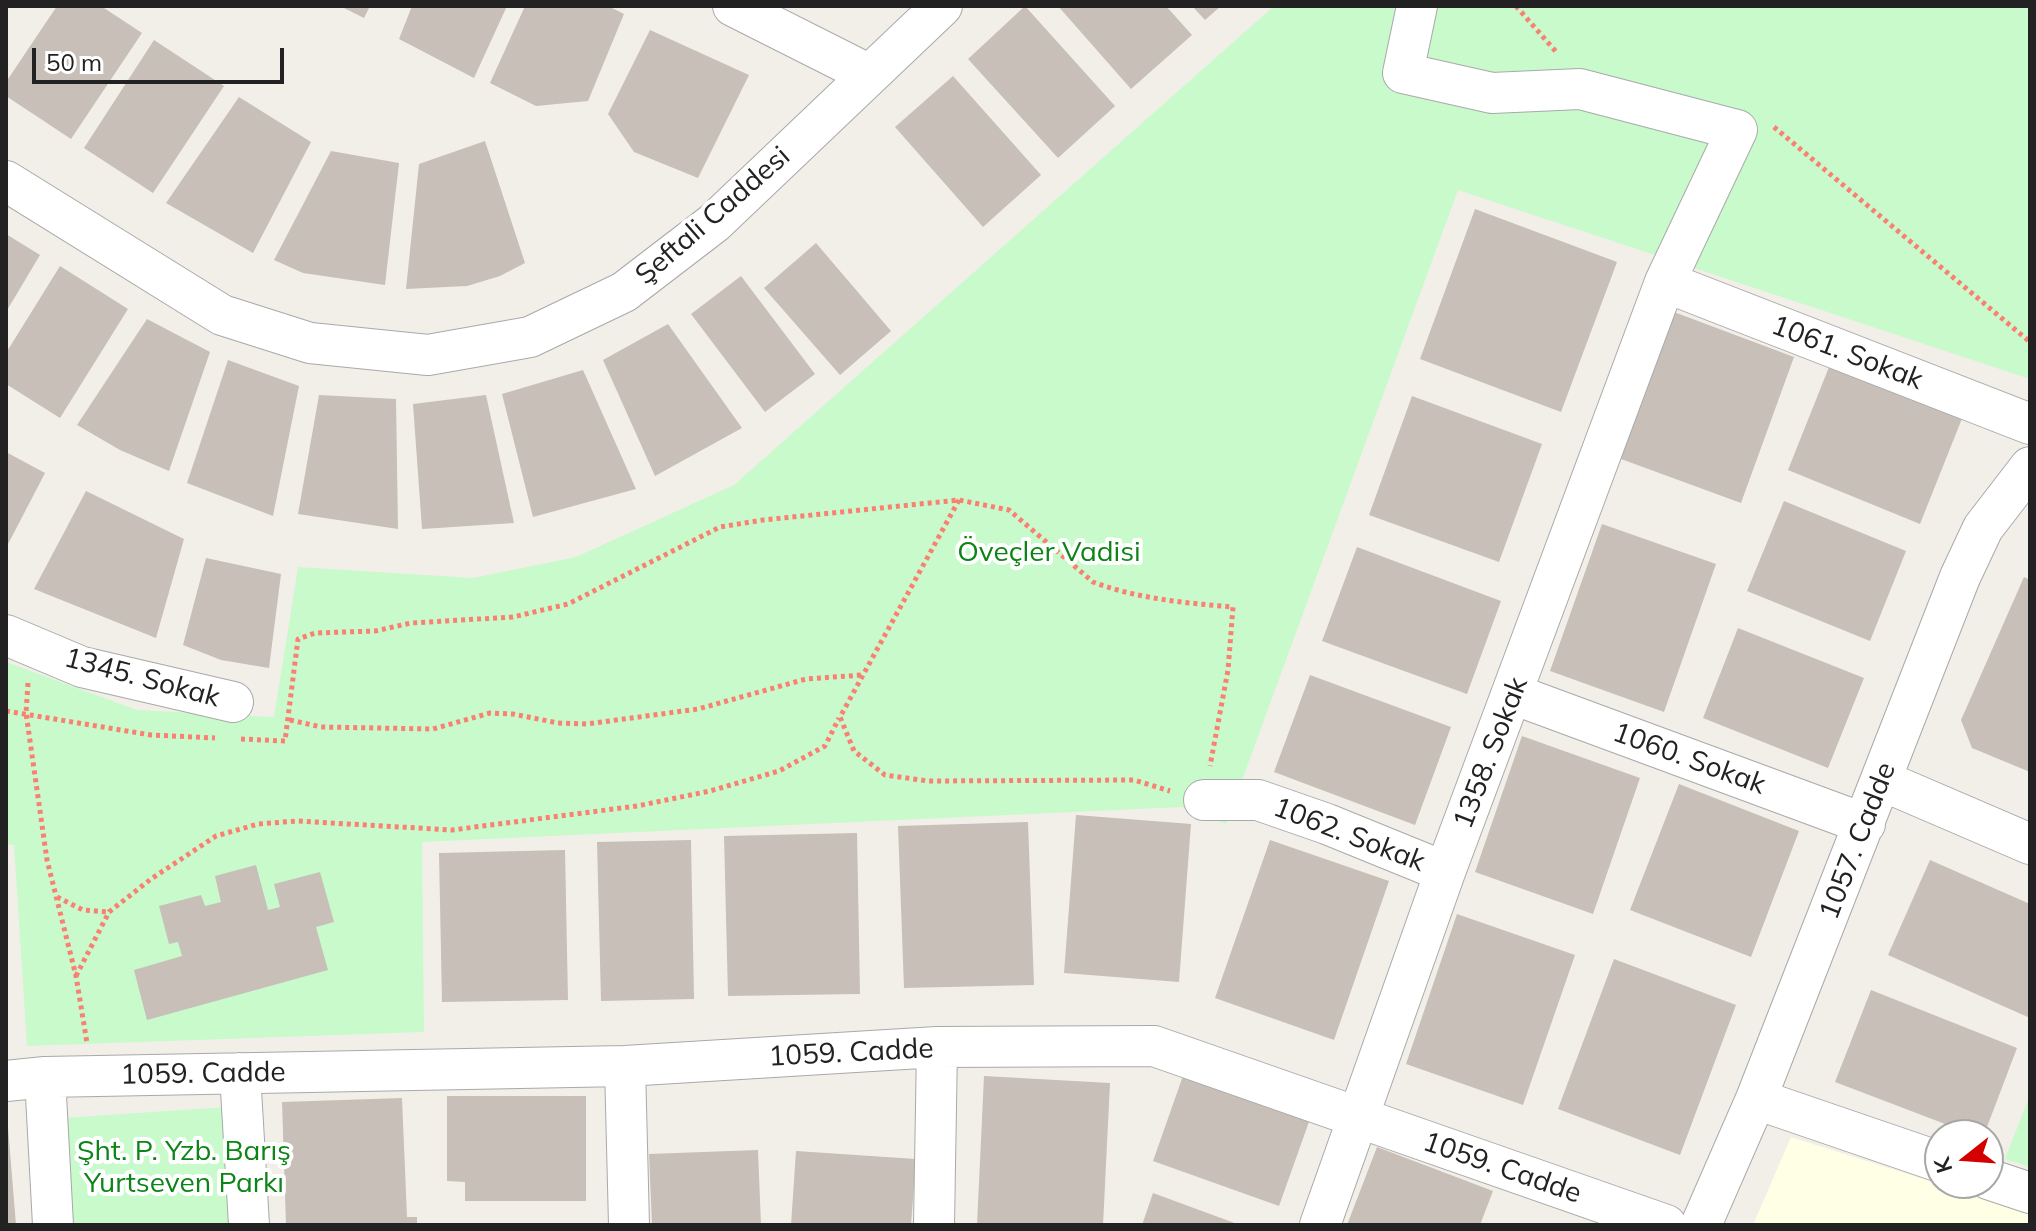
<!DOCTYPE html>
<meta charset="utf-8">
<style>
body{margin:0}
#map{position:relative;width:2036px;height:1231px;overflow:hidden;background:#f2efe9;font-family:Mulish,sans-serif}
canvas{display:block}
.frame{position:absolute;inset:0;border:8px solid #222;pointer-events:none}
.north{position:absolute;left:1924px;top:1119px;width:80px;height:80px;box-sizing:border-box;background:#fff;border:2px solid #a7a7a7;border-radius:50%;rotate:253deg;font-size:22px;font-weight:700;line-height:32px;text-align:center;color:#222}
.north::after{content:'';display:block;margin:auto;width:28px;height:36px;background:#d40000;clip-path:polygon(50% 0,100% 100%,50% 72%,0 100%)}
.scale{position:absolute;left:32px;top:48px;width:252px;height:36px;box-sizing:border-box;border:4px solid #222;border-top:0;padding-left:10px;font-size:24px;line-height:28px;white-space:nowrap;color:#222;-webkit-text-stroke:6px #fff;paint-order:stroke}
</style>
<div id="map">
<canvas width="2036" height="1231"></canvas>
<div class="frame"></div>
<div class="north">K</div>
<div class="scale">50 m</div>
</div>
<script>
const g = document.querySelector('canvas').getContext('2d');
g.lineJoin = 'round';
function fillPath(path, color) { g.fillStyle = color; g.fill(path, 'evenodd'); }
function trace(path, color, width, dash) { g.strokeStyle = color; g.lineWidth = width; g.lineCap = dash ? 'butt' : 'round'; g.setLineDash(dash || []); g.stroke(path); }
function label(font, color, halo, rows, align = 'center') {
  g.font = font + ' Mulish,sans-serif'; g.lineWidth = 8; g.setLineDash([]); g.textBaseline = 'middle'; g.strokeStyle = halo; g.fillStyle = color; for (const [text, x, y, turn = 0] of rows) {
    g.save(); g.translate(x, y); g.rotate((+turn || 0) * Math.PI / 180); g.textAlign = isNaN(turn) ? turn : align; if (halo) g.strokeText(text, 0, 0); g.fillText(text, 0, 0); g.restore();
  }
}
fillPath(new Path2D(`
 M1791,1137L2030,1213V1225H1753Z`), '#ffffe5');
fillPath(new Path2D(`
 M1274,6H2030V379L1458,190L1226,824L1182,807L422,842L424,1032L27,1046L14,845L6,844V662L137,710L274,717L298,567L473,578L576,557L734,485Z
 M2030,1095V1167L2005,1159Z
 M241,1106L246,1225H69L63,1118Z`), '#c8facc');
fillPath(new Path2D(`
 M57,6H101L142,33L71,139L6,96V82Z
 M340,6H370L364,18Z
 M412,6H507L474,78L399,39Z
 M525,6H608L624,14L588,101L536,106L490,83Z
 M1025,6L1115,106L1058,158L968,59Z
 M1058,6H1166L1192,35L1131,89Z
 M1192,6H1221L1205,20Z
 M650,30L749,75L698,178L634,152L608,114Z
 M154,40L224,86L153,193L84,148Z
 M953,76L1041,175L983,227L895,127Z
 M239,97L311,142L253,253L166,203Z
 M485,141L525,263L500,276L467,286L406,289L419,164Z
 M331,151L399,163L385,285L303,273L274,260Z
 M1475,209L1617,262L1561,412L1420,359Z
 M6,234L40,255L6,312Z
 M816,243L891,331L840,375L764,288Z
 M60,266L128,309L60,418L6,384V353Z
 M741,276L815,374L765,412L691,314Z
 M1674,312L1794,357L1741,503L1621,459Z
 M147,319L210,352L169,471L120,450L77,425Z
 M668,324L742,428L655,476L603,360Z
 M228,360L299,386L273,516L187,483Z
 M1831,362L1963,416L1920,524L1788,470Z
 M583,370L636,489L533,517L502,394Z
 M319,395L396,399L398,529L298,514Z
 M486,395L514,523L422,529L413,404Z
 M1412,396L1542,444L1499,562L1369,515Z
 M6,452L45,473L6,548Z
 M86,491L184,539L156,638L34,589Z
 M1784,501L1906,551L1870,641L1747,591Z
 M1602,524L1716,564L1664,712L1550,671Z
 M1357,547L1501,601L1467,694L1322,641Z
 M206,558L281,574L269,668L221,660L183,645Z
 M2024,577L2030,580V772L1972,748L1961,720Z
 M1738,628L1864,678L1828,768L1703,718Z
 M1310,675L1451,727L1415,825L1274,772Z
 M1522,736L1640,778L1593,914L1475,872Z
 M1679,784L1799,831L1751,957L1630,910Z
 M1076,815L1191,824L1179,982L1064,973Z
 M1028,822L1034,985L904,988L898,826Z
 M857,833L860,994L728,996L724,836Z
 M691,840L694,999L601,1001L597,842Z
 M1270,840L1389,881L1334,1040L1215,998Z
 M565,850L568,1000L442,1002L439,853Z
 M1930,860L2030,904V1018L1888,955Z
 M256,865L268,910L280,907L274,884L320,872L334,922L316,927L328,970L147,1020L134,970L182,956L178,942L169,944L159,906L201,895L205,906L221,902L215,876Z
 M1457,914L1575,955L1523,1105L1406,1064Z
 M1614,959L1736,1005L1680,1155L1558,1109Z
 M1871,990L2017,1048L1984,1135H1974L1835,1082Z
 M1184,1073L1310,1119L1279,1206L1153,1161Z
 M984,1076L1110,1083L1103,1225H977Z
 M447,1096H586V1201H465V1182L447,1181Z
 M402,1098L407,1217H417V1225H286L282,1102Z
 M6,1127H8L16,1225H6Z
 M1377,1147L1493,1191L1480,1225H1347Z
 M758,1150L761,1225H652L649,1154Z
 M796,1151L916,1159L911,1225H791Z
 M1153,1193L1240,1225H1142Z`), '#c7bfb8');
const minor = new Path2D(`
 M733,6L868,74
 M6,181L222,315L310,343L428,355L530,337L624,292L714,223L942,6
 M1665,282L2030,424
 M6,635L82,667L233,702
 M1513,694L1865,824
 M1881,780L2030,844
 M1204,800H1258L1327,824L1445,872
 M625,1066L629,1225
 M240,1073L249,1225
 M45,1077L53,1225
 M6,1081L45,1077L625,1066L937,1047L1154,1046L1666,1225
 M1756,1099L1940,1162
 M1988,1179L2030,1193
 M934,1225L937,1047
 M1320,1225L1445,872L1665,282L1737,130L1580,89L1492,93L1403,73L1417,6
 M1701,1225L1756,1099L1960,577L1983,528L2030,467`);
trace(minor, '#a9a9a9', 42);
trace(new Path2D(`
 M1516,6L1558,54
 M1774,127L2030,342
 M959,500L840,717L854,751L885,775L928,781L1134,780L1170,791
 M28,683L26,713L47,860L76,976L87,1043
 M6,711L151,735L215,738
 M290,720L321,727L433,729L490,713L513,714L558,723L587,724L698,709L806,679L862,675
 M241,739L285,741L298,639L315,633L375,631L411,623L513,617L568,604L720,527L763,520L959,500L1009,510L1093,582C1138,599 1186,603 1233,607L1228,670L1210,766
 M57,897L83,910L109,912
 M76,976L109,912L151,879L216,836L258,824L297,821L452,830L637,806L710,791L779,771L825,746L839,718`), '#fa8072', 5, [4, 4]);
trace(minor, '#fff', 40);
label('28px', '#222', '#fff', [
 ["Şeftali Caddesi",713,216,-41],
 ["1061. Sokak",1847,353,21],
 ["1345. Sokak",142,678,15],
 ["1358. Sokak",1491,753,-69],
 ["1060. Sokak",1689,759,20],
 ["1062. Sokak",1349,835,21],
 ["1057. Cadde",1858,841,-69],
 ["1059. Cadde",851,1053,-3],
 ["1059. Cadde",203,1074,-1],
 ["1059. Cadde",1502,1168,19]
]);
label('28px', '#0c8416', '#fff', [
 ["Öveçler Vadisi",1049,553],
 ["Şht. P. Yzb. Barış",184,1152],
 ["Yurtseven Parkı",184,1184]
]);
</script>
